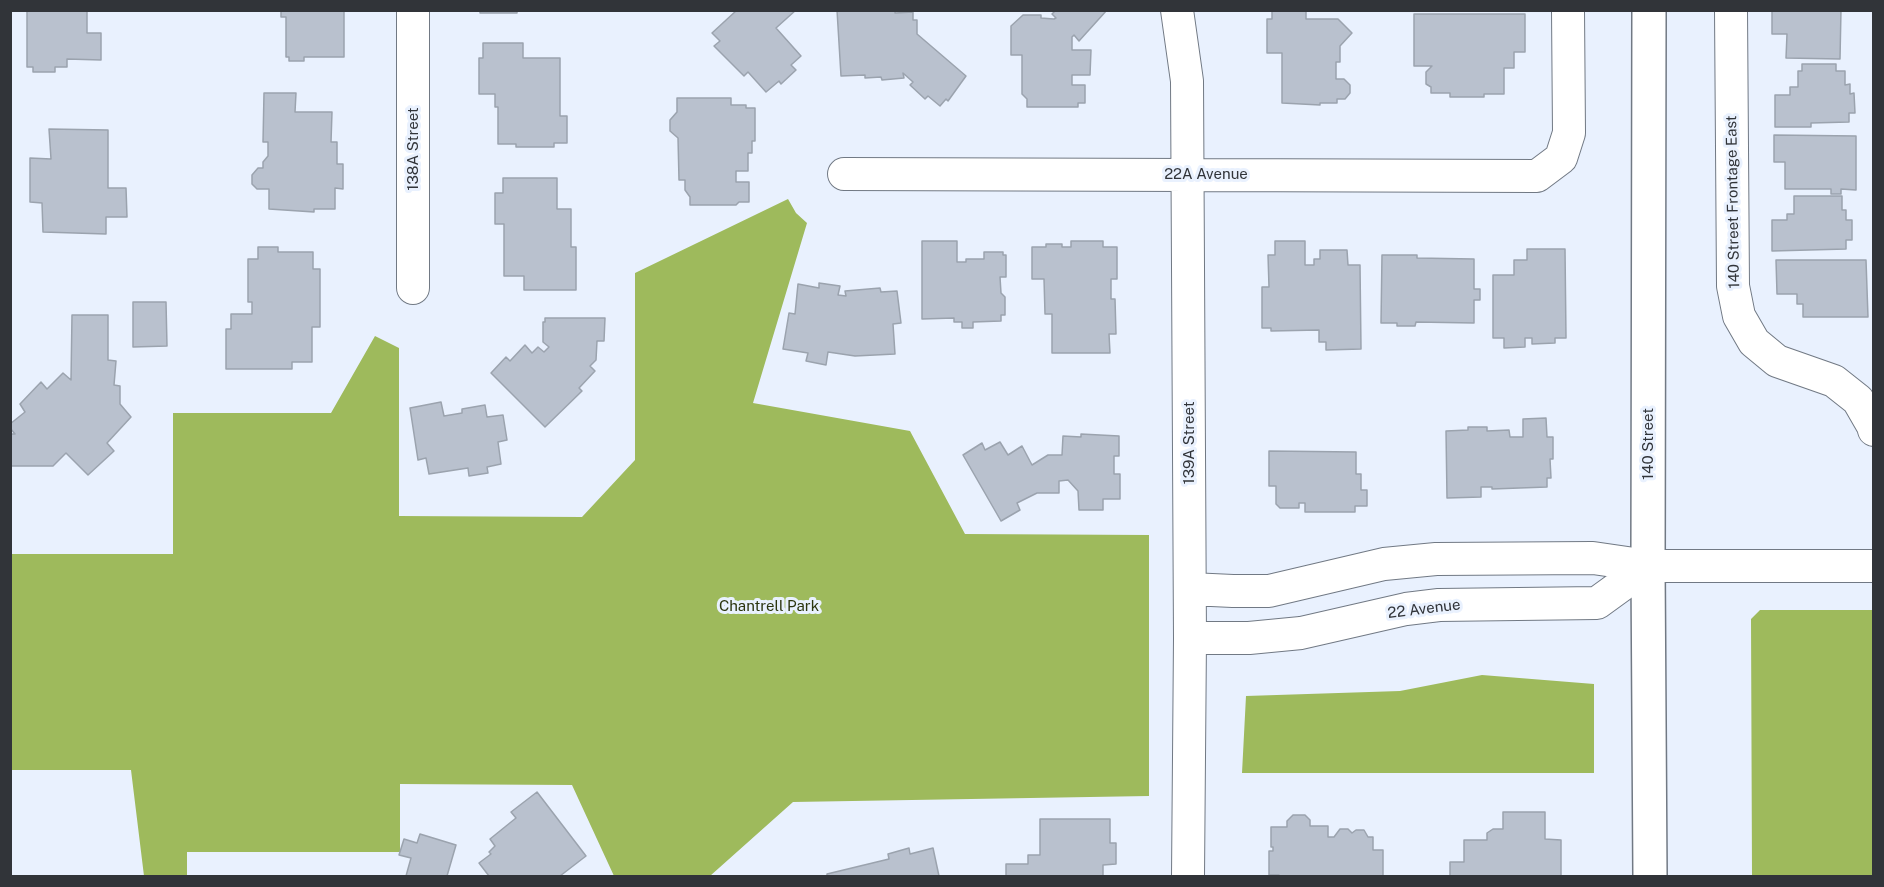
<!DOCTYPE html>
<style>
body{margin:0}
#map{position:relative;width:1884px;height:887px;overflow:hidden;background:#e9f1fe;font-family:"Public Sans",sans-serif}
canvas{display:block}
.frame{position:absolute;inset:0;border:12px solid #313439;pointer-events:none}
</style>
<div id="map">
<canvas width="1884" height="887"></canvas>
<div class="frame"></div>
</div>
<script>
const g = document.querySelector('canvas').getContext('2d');
g.lineJoin = 'round';
function fillPath(path, color) { g.fillStyle = color; g.fill(path, 'evenodd'); }
function trace(path, color, width, dash) { g.strokeStyle = color; g.lineWidth = width; g.lineCap = dash ? 'butt' : 'round'; g.setLineDash(dash || []); g.stroke(path); }
function label(font, color, halo, rows, align = 'center') {
  g.font = font + ' "Public Sans",sans-serif'; g.lineWidth = 6; g.setLineDash([]); g.textBaseline = 'middle'; g.strokeStyle = halo; g.fillStyle = color; for (const [text, x, y, turn = 0] of rows) {
    g.save(); g.translate(x, y); g.rotate((+turn || 0) * Math.PI / 180); g.textAlign = isNaN(turn) ? turn : align; if (halo) g.strokeText(text, 0, 0); g.fillText(text, 0, 0); g.restore();
  }
}
fillPath(new Path2D(`
 M788,199L796,213L807,223L753,403L910,431L965,534L1149,535V796L793,802L710,876H614L572,785L400,784V852H187V876H144L131,770H11V554H173V413H331L375,336L399,348V516L582,517L635,460V273Z
 M1760,610H1873V876H1752L1751,619Z
 M1482,675L1594,684V773H1242L1246,696L1400,691Z`), '#9eba5c');
const building = new Path2D(`
 M27,10H87V33H101V60L67,59V67H55V72H33V67H27Z
 M281,10H344V57H304V61H289V57H286V17H281Z
 M480,10H517V13H480Z
 M737,10H796L776,28L801,56L791,65L796,70L781,84L779,81L766,92L748,72L744,76L714,46L720,41L712,33Z
 M837,10H895V13L913,12V20H917V34L966,76L948,101L946,99L940,106L928,96L925,99L910,85L913,82L903,73L904,78L882,80L881,77L865,78V75L841,76Z
 M1056,10H1107L1079,41L1074,35L1072,37V50H1091L1090,75H1072V85H1085V103H1078V107H1027V99L1022,94V55H1011V26L1023,15H1041V18L1054,19L1056,18L1052,14Z
 M1272,10H1306V19H1338L1352,33L1340,46V62H1336V79H1344L1350,85V93L1345,99H1337V103H1320V105L1282,103V53H1267V19H1272Z
 M1772,10H1841L1840,59L1786,58L1787,34H1772Z
 M1414,14H1525V52H1514V68H1504V94H1484V97H1450V93H1431V87L1426,84V72L1432,66H1414Z
 M483,43H523V58H560V116H567V143H554V147H516V144H498V107H495V94H479V58H483Z
 M1802,64H1836V71H1845V85L1850,84V94L1854,93L1855,113H1849V122L1811,123V127H1775V95H1790V87H1798V71H1802Z
 M264,93H296L295,112H332L331,142H337V164H343V189L335,188V209H314V212L269,209V189H257L252,184V175L258,168H263V162L268,156V142H263Z
 M677,98H731V105H746V108H755V141H752V153H748V171H736V182H749V202H739L736,205H690V197L685,190V180H679L678,138L670,131V120L677,112Z
 M49,129L108,130V188H126L127,217H106V234L43,232L42,203L30,202V158L51,159Z
 M1774,135L1856,136V190L1841,189V194H1831V189H1785V162H1774Z
 M503,178H557V209H571V247H576V290H524V276H504V224H495V193H503Z
 M1794,196H1842V210H1846V220H1852V240H1846V249L1772,251V220H1787V214H1794Z
 M922,241H957V262H966V259H984V252H1003V255H1006V277H1000L1001,293L1005,297V315H1001V321L973,322V328H962V322H954V318L922,319Z
 M1071,241H1103V247H1117V279H1111V299H1115L1116,334H1109L1110,353H1052V314H1045L1044,279H1032V247H1046V244H1062V247H1071Z
 M1275,241H1305V265H1314V259H1320V250H1347L1348,265H1360L1361,349L1326,350V342H1319V330L1271,331V328H1262V287H1269L1268,255H1275Z
 M258,247H278V252H313V269H320V327H312V362H292V369H226V329H231V314H252V302H248V259H258Z
 M1527,249H1565L1566,338H1555V343L1532,344V338H1525V347L1504,348V338H1493V275H1514V260H1527Z
 M1382,255H1417V258L1474,259V289H1480V300H1474V323L1416,322L1415,326H1397V323H1381Z
 M1776,260H1866L1868,317H1803V304H1797V294H1777Z
 M819,283L840,286L838,295L846,296L845,291L880,288L881,292L897,291L901,323L893,324L895,354L855,356L828,352L826,365L806,361L808,353L783,349L789,313L795,314L798,284L819,288Z
 M133,302H166L167,346L133,347Z
 M72,315H108V360L116,361L114,385L120,386V404L131,417L107,443L114,451L88,475L66,453L53,466H10V434H15L10,428V424L25,412L20,404L41,382L47,389L63,373L71,380Z
 M545,318H605L604,341H597L596,360L590,366L595,371L579,388L582,391L545,427L491,373L506,357L510,361L525,345L532,353L538,347L544,352L549,347L543,342V322H545Z
 M441,402L444,416L462,413V409L485,405L487,417L503,415L507,440L498,442L501,464L487,467L488,473L469,476L468,468L429,474L426,458L418,460L410,408Z
 M1546,418L1547,437H1553V459H1550L1551,478H1547V487L1492,489V487H1481V497L1447,498L1446,431L1468,430V427H1487V431L1509,430L1510,437H1523V419Z
 M1081,434L1119,436V456H1114V474H1120V499H1103V510H1079L1078,491L1068,480L1059,481V493H1037L1017,503L1020,510L1001,521L963,455L982,443L985,450L1000,442L1008,455L1022,446L1032,465L1048,455H1062L1063,436L1081,437Z
 M1269,451L1356,452V474H1361V490H1367V506H1355V512H1305V503H1299V508H1280L1276,504V486H1269Z
 M537,792L586,856L560,876H489L479,863L491,854L489,852L495,846L490,839L516,818L511,812Z
 M1503,812H1545V839L1561,840V876H1450V862H1464V840H1487V833L1493,829H1503Z
 M1293,815H1305L1310,820V826H1328V837H1334L1340,829H1348L1352,833L1356,830H1364L1368,837H1373V850H1383V876H1279V875H1269V851H1273V847H1271V827H1287V821Z
 M1040,819H1110V843H1116V864L1103,865V876H1006V864H1028V855H1040Z
 M420,834L456,845L447,876H406L411,858L399,855L404,839L417,843Z
 M909,848L910,854L933,848L939,876H827V874L889,859L888,854Z`);
fillPath(building, '#b9c1ce');
trace(building, '#9ba3ae', 1.5);
const minor = new Path2D(`
 M413,10V288
 M1177,10L1187,81L1190,638L1188,876
 M1731,10L1733,286L1739,316L1754,342L1777,361L1834,381L1858,400L1873,426L1874,430
 M844,174L1537,176L1561,158L1569,133L1568,10
 M1190,589L1233,591H1269L1384,564L1436,559L1593,558L1648,566H1874
 M1190,638H1249L1301,633L1406,609L1439,605L1597,603L1648,566`);
const secondary = new Path2D(`
 M1649,10L1648,566L1650,876`);
trace(minor, '#717984', 34);
trace(secondary, '#717984', 36);
trace(minor, '#fff', 32);
trace(secondary, '#fff', 33);
label('15px', '#313439', '#e9f1fe', [
 ["138A Street",413,149,-90],
 ["22A Avenue",1206,174],
 ["140 Street Frontage East",1733,202,-91],
 ["139A Street",1189,443,-90],
 ["140 Street",1648,444,-90],
 ["22 Avenue",1424,609,-7]
]);
label('15px', '#2b350e', '#e9f1fe', [
 ["Chantrell Park",769,606]
]);
</script>
